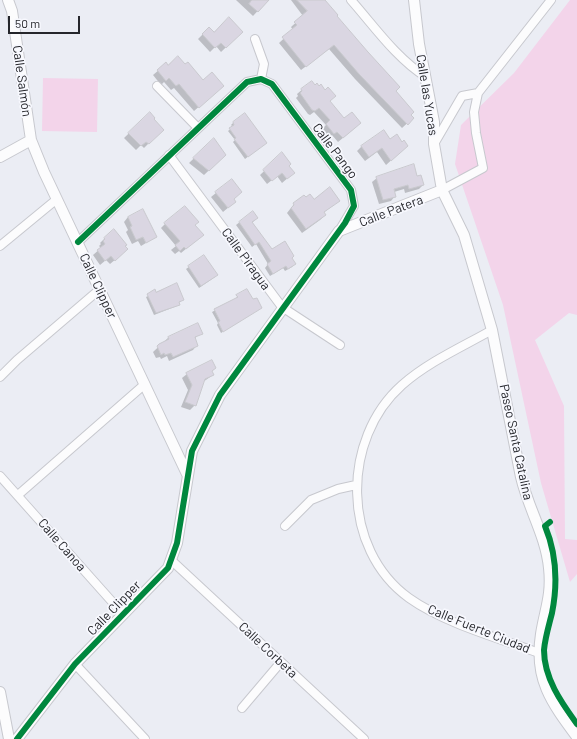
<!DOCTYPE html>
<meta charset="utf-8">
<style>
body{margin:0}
#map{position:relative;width:577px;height:739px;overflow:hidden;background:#ebedf4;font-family:Barlow,sans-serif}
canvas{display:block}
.scale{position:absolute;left:8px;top:16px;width:72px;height:18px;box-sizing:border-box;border:2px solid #25262b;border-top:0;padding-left:5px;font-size:12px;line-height:14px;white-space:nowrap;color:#25262b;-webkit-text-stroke:3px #f7f8fe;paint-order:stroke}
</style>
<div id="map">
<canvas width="577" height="739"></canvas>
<div class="scale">50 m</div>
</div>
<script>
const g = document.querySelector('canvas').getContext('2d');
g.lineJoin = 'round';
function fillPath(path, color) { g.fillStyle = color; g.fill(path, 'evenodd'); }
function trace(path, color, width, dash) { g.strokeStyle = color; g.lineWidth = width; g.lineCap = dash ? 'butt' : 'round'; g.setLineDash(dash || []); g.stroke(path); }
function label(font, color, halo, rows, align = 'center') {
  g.font = font + ' Barlow,sans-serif'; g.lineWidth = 3.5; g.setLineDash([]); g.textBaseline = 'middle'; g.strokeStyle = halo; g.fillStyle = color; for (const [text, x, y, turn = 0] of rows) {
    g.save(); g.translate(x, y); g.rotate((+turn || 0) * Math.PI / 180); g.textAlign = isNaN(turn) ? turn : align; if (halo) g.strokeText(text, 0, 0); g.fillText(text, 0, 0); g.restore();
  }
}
fillPath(new Path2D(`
 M570,0H577V315L569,313L535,340L564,406L565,539L577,540V574L570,582L541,483L503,305L455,164L461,125L514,73Z
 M43,78L98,79L97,132L42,131Z`), '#f3d4ea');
fillPath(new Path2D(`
 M236,0H264L266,2L253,16Z
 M291,0H323L395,91L413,118L402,128L355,79L329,49L301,70L279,43L293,30L291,27L303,16Z
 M209,28L214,33L242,32L221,52L216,46L210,52L198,39Z
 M166,64L168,66L218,90L194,111L174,88L171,90L164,82L161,85L153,75Z
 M311,82L344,119L355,128L338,142L332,135L329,138L322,129L326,125L314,112L310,115L308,114L296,98L298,96L297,94Z
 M150,113L152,119L162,130L144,148L141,145L136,150L124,138Z
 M244,115L263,145L245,159L233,142L235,140L228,131L233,127L231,125L233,123Z
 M213,140L225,155L204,175L189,163Z
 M390,140L407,146L386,165L377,152L365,161L357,151L362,146Z
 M282,154L288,166L289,177L282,183L277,176L267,184L260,175Z
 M417,177L423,185L419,189L405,193L404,189L394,192L395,196L391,201L379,204L372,182L377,178Z
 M232,180L233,199L235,202L223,212L211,197Z
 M314,200L334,205L323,213L325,215L320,220L302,233L287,213L294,204Z
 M253,212L257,218L252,223L272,251L291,258L295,264L292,267L285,271L283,268L270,276L265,268L268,264L256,244L252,247L236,225Z
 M128,217L156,237L141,246L138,241L132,244L126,232L128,230L124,222Z
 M165,224L194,225L198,239L181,253L179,251L175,254L171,250L176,246L161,228Z
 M105,238L124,246L122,254L110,264L106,260L100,265L93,255L101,248L99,246L101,244L100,243Z
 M204,256L215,277L199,288L186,269Z
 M155,293L183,300L178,303L177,306L154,315L146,297Z
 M237,296L259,309L221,333L217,325L218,323L212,312L236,299Z
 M201,333L194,339L197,345L193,350L169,361L167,356L161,359L160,357L156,358L153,352L169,337Z
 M215,368L211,372L213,375L203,382L195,405L190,410L181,407L188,390L182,378L187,374Z`), '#0003');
const building = new Path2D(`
 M252,0H269L258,12L249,4Z
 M297,0H325L338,15L337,16L368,52L400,87L396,91L414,112L411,115L414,118L408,125L359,74L334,45L306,67L282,37L297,25L294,22L307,11Z
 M229,17L243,32L226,48L221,43L215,48L202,34L209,27L214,32Z
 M178,56L185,64L188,62L203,80L212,72L224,86L199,108L179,84L176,86L169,78L166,81L157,70L166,62L168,65Z
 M312,81L315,85L317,83L319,86L321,84L325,90L328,87L336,96L330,101L344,118L352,112L361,123L343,138L337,132L334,134L326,124L330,120L319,108L315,111L312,110L300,93L302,91L301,89Z
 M150,112L155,118L154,119L164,130L149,144L146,142L141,146L128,133Z
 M245,113L267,143L248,157L234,139L236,138L229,128L234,125L233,122Z
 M384,130L390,139L397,134L402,142L404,140L408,146L391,161L382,148L369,157L361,146Z
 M214,138L226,155L209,171L193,158Z
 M282,152L291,164L289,166L295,173L287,179L282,173L272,181L263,170Z
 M414,164L417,176L421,175L424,185L409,189L408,185L394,189L396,197L383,200L376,177Z
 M232,179L242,192L234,199L236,202L228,208L215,192Z
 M330,187L340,201L324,212L326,215L306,229L291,208L294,205L293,203L304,195L306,197L310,194L314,199Z
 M185,206L199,222L195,225L204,235L186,249L184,247L180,251L175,245L180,241L164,223Z
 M143,209L157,237L146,243L143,237L136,240L130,227L132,226L128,217Z
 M253,211L258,218L252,222L272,249L285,241L294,256L292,258L296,264L288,269L286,266L273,274L267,264L271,261L259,242L255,245L239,222Z
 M114,229L127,245L125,246L128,249L115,261L111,256L105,261L97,250L105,244L103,241L105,239L104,238Z
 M204,255L218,275L201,286L188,266Z
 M177,283L184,300L179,302L180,305L156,313L147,294L155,289L156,292Z
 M247,289L253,299L257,298L262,308L223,332L218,322L220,321L214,309L238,297L236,295Z
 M198,323L203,334L195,337L198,346L173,357L171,353L165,355L164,353L161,355L157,346L159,344L169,339L168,337Z
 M212,360L216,368L212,371L214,375L205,379L196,406L185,402L192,385L186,373Z`);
fillPath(building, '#dad6e2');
trace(building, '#c9c9ce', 1);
const minor = new Path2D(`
 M351,0C374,26 396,58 426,77
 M255,39L264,64L261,79
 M157,86L198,128
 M434,144L462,96L478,93
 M169,155L282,307L340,345
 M442,190L483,168L476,133L474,112L478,93L551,0
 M78,242L247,82L261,79L272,84L351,190L354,206L339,231
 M0,246L57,199
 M492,330C462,347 428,362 402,385C341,439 341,549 409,598C444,623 498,638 539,653
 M0,377L17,360L100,289
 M0,476L123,614
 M18,495L145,384
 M285,526L311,500L338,489L356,485
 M171,560L364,739
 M75,664L145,739
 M242,708L281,662`);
const tertiary = new Path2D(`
 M8,0L12,11L31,140L44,172L187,474
 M414,0L419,44L434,122V144L442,190L464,235L492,330L521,477C528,508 546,536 549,568C552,595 545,609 541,634C534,679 551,702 577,737
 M0,157L31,140
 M0,692L9,739
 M17,739L75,664L168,568L177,543L192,451L220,395L339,231L442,190`);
trace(minor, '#c7c8ce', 10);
trace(tertiary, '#c7c8ce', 12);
trace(minor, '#fcfcfd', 8);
trace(tertiary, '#fcfcfd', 10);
trace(new Path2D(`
 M550,522L545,526C557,555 558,583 552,613C549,625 545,638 544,650C544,678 561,702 577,724
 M17,739L75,664L168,568L177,543L192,451L220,395L345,223L354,206L351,190L272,84L261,79L247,82L78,242`), '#00873e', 6);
label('13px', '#25262b', '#f7f8fe', [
 ["Calle Salmón",22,81,82],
 ["Calle las Yucas",427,95,81],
 ["Calle Pango",335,151,53],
 ["Calle Patera",391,211,-21],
 ["Calle Piragua",246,259,54],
 ["Calle Clipper",98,286,65],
 ["Paseo Santa Catalina",516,442,78],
 ["Calle Canoa",62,545,49],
 ["Calle Clipper",114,608,-46],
 ["Calle Fuerte Ciudad",479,629,22],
 ["Calle Corbeta",268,650,43]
]);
</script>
